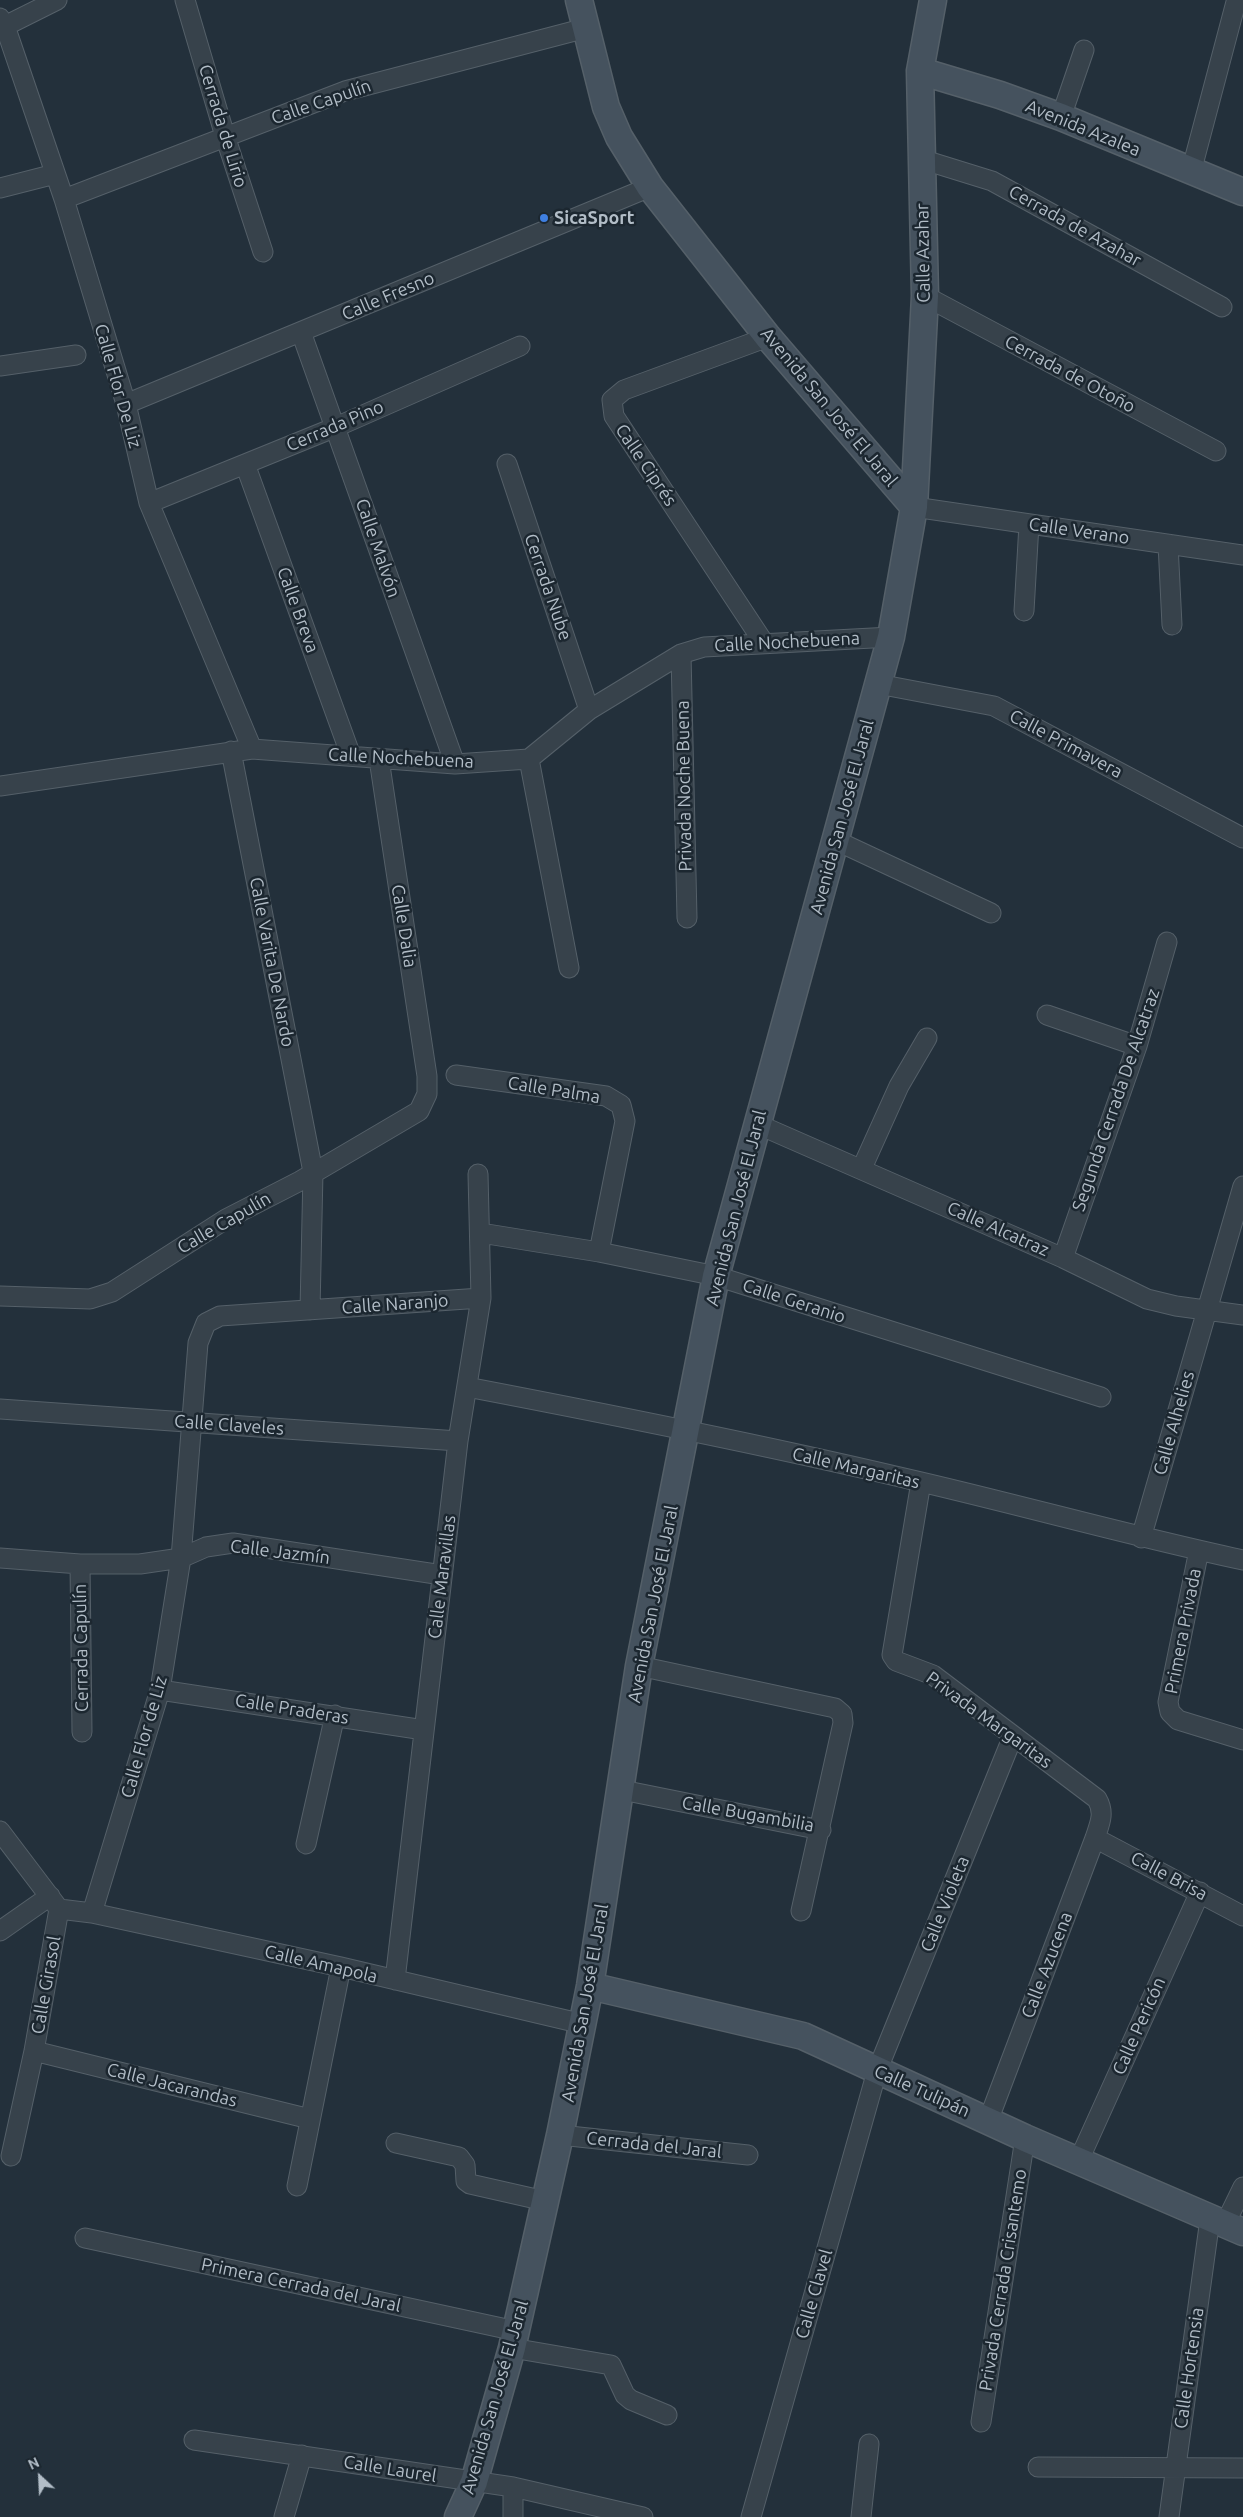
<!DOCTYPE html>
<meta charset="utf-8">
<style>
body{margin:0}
#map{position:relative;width:1243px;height:2517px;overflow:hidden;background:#23303b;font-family:Ubuntu,sans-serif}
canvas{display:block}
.north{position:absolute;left:15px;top:2452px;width:50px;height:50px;-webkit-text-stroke:4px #1c2730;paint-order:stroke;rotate:335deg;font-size:14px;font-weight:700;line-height:20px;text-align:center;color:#b2bdc7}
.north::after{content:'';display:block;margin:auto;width:18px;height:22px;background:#b2bdc7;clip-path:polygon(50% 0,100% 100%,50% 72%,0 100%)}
</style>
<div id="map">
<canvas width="1243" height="2517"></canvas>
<div class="north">N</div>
</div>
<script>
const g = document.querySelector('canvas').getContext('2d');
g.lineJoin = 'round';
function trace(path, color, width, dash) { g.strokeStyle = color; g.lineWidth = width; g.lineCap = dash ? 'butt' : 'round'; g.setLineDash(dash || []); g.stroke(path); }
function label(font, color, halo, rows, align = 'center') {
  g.font = font + ' Ubuntu,sans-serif'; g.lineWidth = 5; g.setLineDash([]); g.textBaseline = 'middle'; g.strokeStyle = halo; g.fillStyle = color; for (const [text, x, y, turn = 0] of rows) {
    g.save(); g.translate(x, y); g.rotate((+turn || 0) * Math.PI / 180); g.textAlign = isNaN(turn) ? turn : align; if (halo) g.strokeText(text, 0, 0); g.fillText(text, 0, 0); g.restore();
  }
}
const street = new Path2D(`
 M185,0L225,136L263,252
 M0,18L5,26L64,199L126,404L149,503L252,749
 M5,26L57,0
 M1061,117L1084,50
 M921,159L992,181L1222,307
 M1191,172L1236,2
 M0,188L55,174
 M64,199L345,91L586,28
 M925,296L1216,451
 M301,332L455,764
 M0,366L76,355
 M126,404L650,187
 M245,464L351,756
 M507,464L589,710
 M149,503L336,427L520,346
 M914,507L1243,555
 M1168,544L1172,625
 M1024,611L1029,524
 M764,643L614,416L612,400L624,390L768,337
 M681,654L687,918
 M878,684L994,706L1243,838
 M231,751L313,1172L310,1310
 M529,759L569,968
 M0,786L252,749L455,764L529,759L589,710L681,654L704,647L891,637
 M837,841L991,913
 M1047,1015L1137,1046
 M456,1075L606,1096L621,1105L625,1121L599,1252
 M757,1124L1063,1258L1147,1299L1176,1306L1243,1315
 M862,1168L899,1086L927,1038
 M481,1233L599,1252L716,1276L1101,1397
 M1063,1258L1137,1046L1167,942
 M0,1296L90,1299L112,1292L226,1219L300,1181L419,1111L427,1094V1076L379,759
 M467,1387C619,1416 770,1446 921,1482C1028,1507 1135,1537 1243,1560
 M0,1409L458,1441
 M921,1482L892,1655L896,1661L933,1675L1097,1799C1105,1813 1100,1823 1095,1838L988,2121
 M1141,1538L1243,1186
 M1199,1550L1168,1702L1170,1712L1178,1720L1243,1740
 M0,1558L80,1564H140L181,1558L206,1547L233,1543L442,1575
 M80,1564L82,1732
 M639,1666L835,1708L842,1714L843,1723L801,1911
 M160,1690L424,1730
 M622,1790L821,1830
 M0,1831L59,1909L34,2051L11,2156
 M1095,1838L1243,1916
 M306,1844L335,1715
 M59,1909L92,1913L341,1967L583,2024
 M92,1913L160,1690L181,1558L198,1343L206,1323L220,1316L481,1298
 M0,1931L50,1896
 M395,1980L458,1441L481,1298L478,1174
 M34,2051L310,2119
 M560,2135L748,2155
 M396,2143L459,2157L465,2165L466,2181L470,2184L545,2201
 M1079,2160L1200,1892
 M297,2186L341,1967
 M1225,2224L1243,2187
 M85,2238L516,2331
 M512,2348L611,2365L625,2395L631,2400L667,2415
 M981,2422L1025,2138
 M194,2440L513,2487L643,2517
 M1038,2467L1243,2468
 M513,2487V2517
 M284,2517L302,2455
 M751,2517L877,2071L1013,1736
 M861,2517L869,2444
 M1169,2517L1210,2219`);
const secondary = new Path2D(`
 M579,0L606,107L619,137L650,187L768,337L914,507
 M920,71L1000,95L1061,117L1243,192
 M590,1986L803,2036L1025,2138L1243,2232
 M458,2517L474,2482L512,2348L560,2135L590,1986L639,1666L716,1276L891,637L914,507L925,296L920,71L933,0`);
trace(street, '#556069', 21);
trace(secondary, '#556069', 29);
trace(street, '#37424b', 19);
trace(secondary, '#45525e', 26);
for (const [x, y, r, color] of [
 [544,218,5,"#3f7fe0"]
]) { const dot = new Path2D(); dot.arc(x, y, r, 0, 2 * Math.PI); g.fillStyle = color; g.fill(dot); trace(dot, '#1c2730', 2); }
label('18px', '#b2bdc7', '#1c2730', [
 ["Calle Capulín",321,102,-19],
 ["Cerrada de Lirio",223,126,73],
 ["Avenida Azalea",1083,128,22],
 ["Cerrada de Azahar",1075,226,29],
 ["Calle Azahar",923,253,-91],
 ["Calle Fresno",388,296,-23],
 ["Cerrada de Otoño",1070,374,28],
 ["Calle Flor De Liz",118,386,74],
 ["Avenida San José El Jaral",829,407,50],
 ["Cerrada Pino",335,426,-23],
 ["Calle Ciprés",646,465,56],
 ["Calle Verano",1079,531,8],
 ["Calle Malvón",378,548,71],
 ["Cerrada Nube",548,587,71],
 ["Calle Breva",298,610,70],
 ["Calle Nochebuena",787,642,-3],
 ["Calle Primavera",1066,744,28],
 ["Calle Nochebuena",401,758,3],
 ["Privada Noche Buena",684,786,-91],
 ["Avenida San José El Jaral",842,817,-75],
 ["Calle Dalia",404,926,81],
 ["Calle Varita De Nardo",272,962,79],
 ["Calle Palma",554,1090,9],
 ["Segunda Cerrada De Alcatraz",1116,1100,-71],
 ["Avenida San José El Jaral",736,1208,-76],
 ["Calle Capulín",224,1223,-30],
 ["Calle Alcatraz",998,1229,24],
 ["Calle Geranio",794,1301,18],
 ["Calle Naranjo",395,1304,-4],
 ["Calle Alhelies",1174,1423,-74],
 ["Calle Claveles",229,1425,4],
 ["Calle Margaritas",856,1468,13],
 ["Calle Jazmín",280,1552,7],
 ["Calle Maravillas",442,1577,-83],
 ["Avenida San José El Jaral",653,1604,-79],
 ["Primera Privada",1183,1631,-79],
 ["Cerrada Capulín",81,1648,-91],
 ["Calle Praderas",292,1709,9],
 ["Privada Margaritas",989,1720,36],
 ["Calle Flor de Liz",144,1737,-74],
 ["Calle Bugambilia",748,1814,10],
 ["Calle Brisa",1169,1876,28],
 ["Calle Violeta",945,1904,-68],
 ["Calle Amapola",321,1964,13],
 ["Calle Azucena",1047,1965,-69],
 ["Calle Girasol",46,1985,-80],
 ["Avenida San José El Jaral",585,2003,-80],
 ["Calle Pericón",1139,2026,-66],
 ["Calle Jacarandas",172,2085,14],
 ["Calle Tulipán",922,2091,24],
 ["Cerrada del Jaral",654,2145,6],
 ["Privada Cerrada Crisantemo",1003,2280,-81],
 ["Primera Cerrada del Jaral",301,2285,12],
 ["Calle Clavel",814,2294,-74],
 ["Calle Hortensia",1189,2368,-82],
 ["Avenida San José El Jaral",495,2397,-74],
 ["Calle Laurel",390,2469,9]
]);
label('bold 18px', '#b2bdc7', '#1c2730', [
 ["SicaSport",554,218]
], 'left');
</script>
